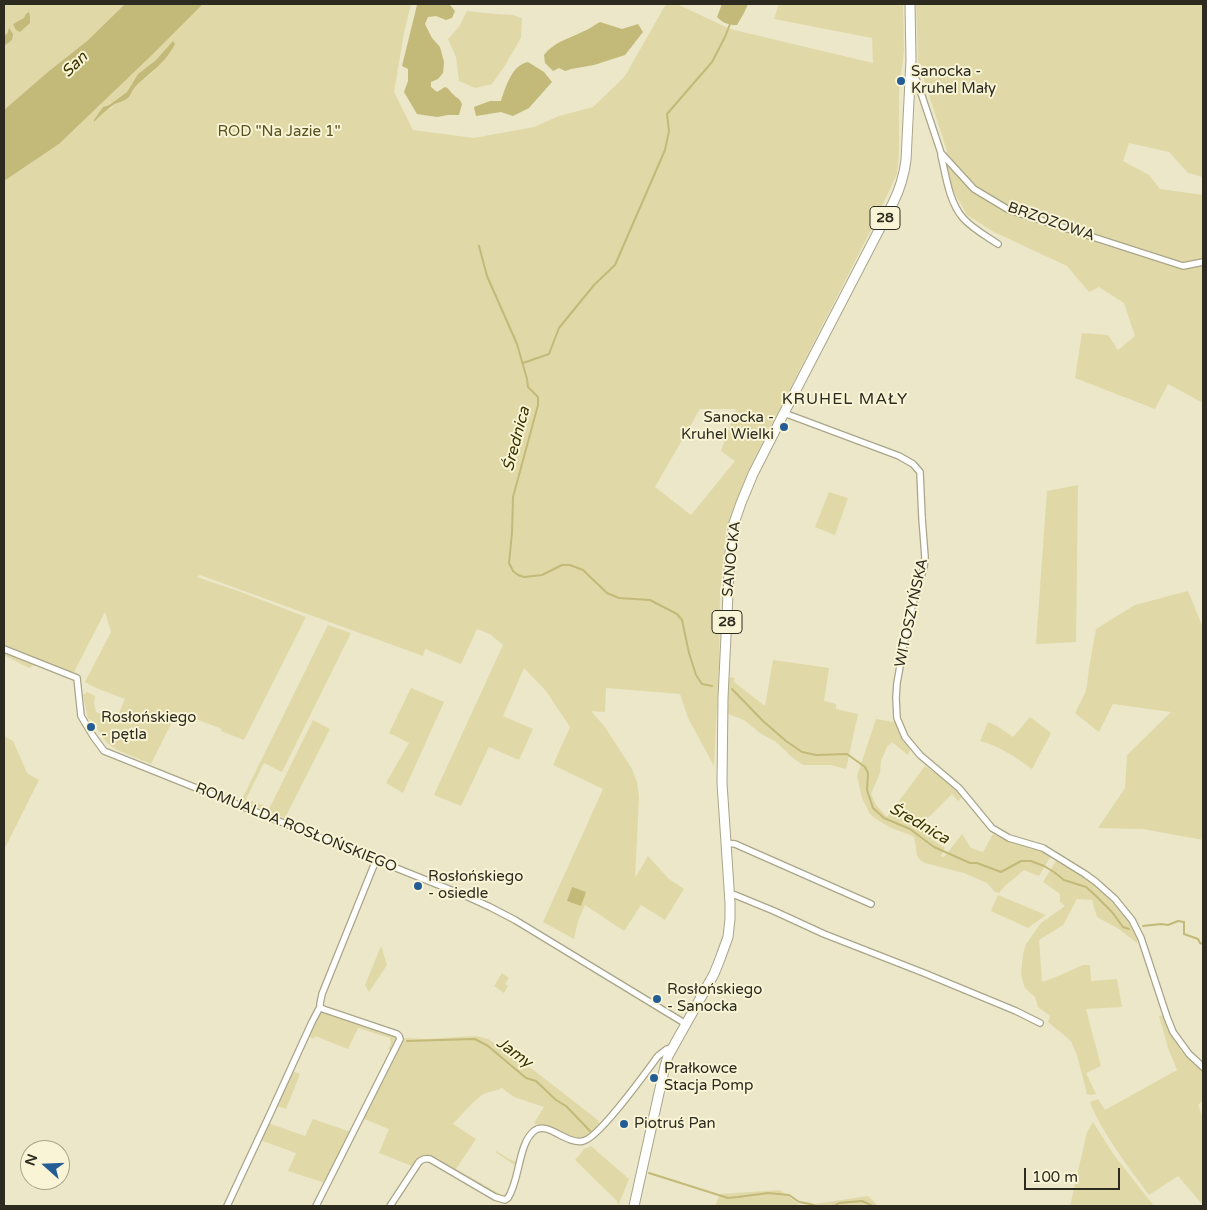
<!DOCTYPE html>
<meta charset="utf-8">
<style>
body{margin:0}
#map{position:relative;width:1207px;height:1210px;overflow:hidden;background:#ebe7c8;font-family:"Varela Round",sans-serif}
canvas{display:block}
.frame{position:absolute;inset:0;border:5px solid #2d2b20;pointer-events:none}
.north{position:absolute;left:20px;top:1140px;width:50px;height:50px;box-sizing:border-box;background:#f8f4d5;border:1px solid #a7a48d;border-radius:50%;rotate:290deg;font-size:14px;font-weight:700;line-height:20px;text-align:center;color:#2d2b20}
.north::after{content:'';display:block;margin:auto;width:18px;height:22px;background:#245d95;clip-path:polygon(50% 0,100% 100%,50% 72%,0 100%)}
.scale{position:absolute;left:1024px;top:1168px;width:96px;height:22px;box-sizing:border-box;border:2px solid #2d2b20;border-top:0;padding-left:6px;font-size:15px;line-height:18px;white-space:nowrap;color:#2d2b20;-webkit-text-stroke:4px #f8f4d5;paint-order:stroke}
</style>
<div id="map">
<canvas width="1207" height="1210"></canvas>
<div class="frame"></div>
<div class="north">N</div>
<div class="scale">100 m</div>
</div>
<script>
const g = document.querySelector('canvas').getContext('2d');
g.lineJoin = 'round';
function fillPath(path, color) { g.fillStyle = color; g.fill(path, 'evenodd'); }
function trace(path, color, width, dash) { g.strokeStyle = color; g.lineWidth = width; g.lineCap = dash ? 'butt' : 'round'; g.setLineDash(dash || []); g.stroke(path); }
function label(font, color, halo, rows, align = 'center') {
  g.font = font + ' "Varela Round",sans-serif'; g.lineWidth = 4; g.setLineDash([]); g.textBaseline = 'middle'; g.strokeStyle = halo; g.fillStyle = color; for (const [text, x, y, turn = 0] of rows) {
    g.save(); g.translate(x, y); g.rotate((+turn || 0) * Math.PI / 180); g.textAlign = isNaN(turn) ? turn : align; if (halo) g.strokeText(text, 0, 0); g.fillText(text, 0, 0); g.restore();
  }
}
fillPath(new Path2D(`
 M4,4H125L87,41L49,71L4,110V46L7,44V34L4,35Z
 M203,4H411L404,33L394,92L413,130L474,138L534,127L559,116L593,107L625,76L666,4H677L730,29L873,63L872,38L774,19L779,4H903L904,51L899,92V153L897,174L871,230L748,471L726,529L720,595L719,666L714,766L688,718L680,694L606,688L605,712L591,711L605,727L632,769L637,782L639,797L635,878L648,856L669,879L684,889L665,920L641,905L624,931L585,905L578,921L574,939L543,922L603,789L553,765L570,727L546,691L524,668L503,716L533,729L519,760L489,747L461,806L434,795L503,645L490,634L477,629L461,664L425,649L423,656L200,575L197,577L238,591L306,617L244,740L221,731L222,729L177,712L151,764L117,750L107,743L91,720L88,719L83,695L87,692L95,696L94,704L96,712L116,720L125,699L96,688L85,682L111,632L105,612L72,676L34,665L29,668L4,655V181L59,144L152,55ZM173,42L153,72L133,88L129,96L115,104L112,108L106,110L95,122L106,105H109L127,92L138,74L156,60ZM700,409H736L721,451L735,461L691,515L655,487Z
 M916,4H1203V177L1188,173L1169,152L1129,143L1123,161L1149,175L1160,189L1203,195V403L1168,384L1155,409L1075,378L1082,333L1108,335L1118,350L1135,336L1124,303L1099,287L1089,292L1067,266L994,232L967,215L950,185L944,160L947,151L918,61Z
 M467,11L496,14L513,15L522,18L521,38L504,67L492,84L475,88L459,81L456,57L448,39L459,27Z
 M1078,485L1076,642L1036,644L1047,491Z
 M829,492L848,498L835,535L815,527Z
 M1188,591L1203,628V840L1143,829L1098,828L1125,788L1127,755L1171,712L1113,704L1099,732L1075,713L1085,693L1087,685L1089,668L1096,629L1135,605Z
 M328,625L351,633L282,772L264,763L246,799L265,806L263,809L241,801Z
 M773,660L829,668L824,701L836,704V709L858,714L846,769L831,765H803L794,759L776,742L760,733L744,720L728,714V680L731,677L735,678L734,682L765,706Z
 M411,688L444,702L403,793L386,783L409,743L389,733Z
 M1030,717L1051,733L1032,769C1016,758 999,745 980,741L988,722L997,726L1013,737Z
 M876,719L895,722L902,739L910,750L908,755L892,742L887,747L881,761L880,773L871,794L876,805L887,817L925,766L956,788L963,796L958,801L952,794L922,824L932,839L945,848L941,856L944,857L962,834L971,848L983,852L993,834C1012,844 1032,846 1051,856L1039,876L1024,870L1005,886L999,893L995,892L987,883L964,873L925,863C912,857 919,848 913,836L889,827L875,818L870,814L862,798L857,776Z
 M313,720L330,729L285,818L268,811Z
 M4,736L13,741L27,773L39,780L4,850Z
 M1056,861L1093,881L1130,922L1138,934L1137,943L1119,929L1097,917L1092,900L1077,899L1063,925L1039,940L1042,982L1056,977L1083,965H1090L1091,981L1117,979L1122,1007L1086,1009L1101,1066L1086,1073L1096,1094L1090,1095L1087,1094L1077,1055L1071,1041L1048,1022L1050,1016L1038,1007L1035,997L1025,988L1023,982L1021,974L1023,954L1026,944L1041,923L1065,906L1060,902V894L1043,882Z
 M998,895L1046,915L1028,928L991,911Z
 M381,946L387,965L369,992L365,985Z
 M502,973L509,978L505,984L508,986L504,993L494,986Z
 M321,1011L396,1037L397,1040L392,1051L388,1049L391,1044L390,1038L358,1028L348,1049L315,1036L314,1039L308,1036L318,1014Z
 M1164,1015L1169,1029L1181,1051L1203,1071V1100L1198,1105L1203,1118V1202L1202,1204L1178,1176L1149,1195C1129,1167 1102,1134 1090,1102L1098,1099L1105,1110L1177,1070L1168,1048L1159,1016Z
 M476,1036L488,1039L532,1069L598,1120L600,1126C596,1129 593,1134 588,1137C575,1145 560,1131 548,1126C543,1124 539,1126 534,1123L544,1107L514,1097L502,1088C497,1091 492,1091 486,1093C477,1096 461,1116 453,1124L476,1139L456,1169L502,1195L506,1194L508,1192L516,1166L495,1152L496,1151L509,1159L517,1162L510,1192L504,1198L499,1196L424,1156L419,1159L394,1197L393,1196L412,1166L379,1153L389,1129L364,1119L357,1133L355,1132L402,1038L425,1039Z
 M292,1071L300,1074L286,1109L277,1106Z
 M313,1119L351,1132L325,1183L288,1171L296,1153L260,1140L268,1123L305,1136Z
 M1093,1122L1114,1155L1154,1206H1070L1087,1132Z
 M591,1146L629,1179L618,1206L617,1201L575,1160L584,1149Z
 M780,1190L801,1206L868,1196L878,1206H715L720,1194Z`), '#e0d9a7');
fillPath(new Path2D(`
 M125,4H203L152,55L59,144L4,181V110L49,71L87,41Z
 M421,4H441L450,5L455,11L452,18L446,20L436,16L428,17L425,24L432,38L440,47L444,62L443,73L438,79L431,82V87L437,92L445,87C450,89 449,91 453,94C457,99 459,97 462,104L459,115H448L437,117L417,114L404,92L408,81V69L402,66L417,5Z
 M722,4H748L744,13L737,25C728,25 723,23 717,17Z
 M29,12L30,16V23L20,32L16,30L13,24L24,18L26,14Z
 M600,22L622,29L638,24L643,32L625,55L594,65L571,69L565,71L559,68L553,71L545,63L544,55C554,42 568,39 582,32C588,30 594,25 600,22Z
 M9,28L13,34L12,40L4,46V35L7,34Z
 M173,41L175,44C164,65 151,71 135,87C132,90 131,94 129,97C125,101 119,102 115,104C107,109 101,115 94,122V120L103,107L109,105L127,92L138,74L156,60Z
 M528,62L544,72L552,82L529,108L513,116L501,112L476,116L474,107L490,101H501C506,86 512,65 528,62Z
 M572,887L586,892L581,906L567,901Z`), '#c3b978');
trace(new Path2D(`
 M479,246L487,276L517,344L527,379L528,387L538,397V405L513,497L512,533L509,563L513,571L518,575L524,577L542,575L562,565H570L583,570L607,593L619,598L650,600L677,614L682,620L689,653L696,675L702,684L712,686
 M523,363L549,354L559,328L594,285L615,265L665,150L669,131L667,114L712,62L725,37L730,24
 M732,689L763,721L786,741L802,752L816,755L847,754L865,767L868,773L867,790L873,808L884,818L910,829L934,847L970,863H977L1001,872L1021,861H1031L1044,866L1054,872L1064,880L1086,887L1095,895L1112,912L1123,927L1129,929
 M1143,926L1161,924L1168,925L1178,921L1184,922V934L1198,939L1200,943L1203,944
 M407,1041L475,1039L488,1046L526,1078L536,1081L556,1100L566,1106L590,1131
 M649,1173L728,1198L738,1197L768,1193L789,1195L799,1202L810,1204L816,1206
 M834,1206L839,1203L862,1201L873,1206`), '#c3b978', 2);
const minor = new Path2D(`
 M911,72L917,81L941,153L974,189L1009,210L1183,266L1203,262
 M941,155C946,176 949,202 963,218C973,229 986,236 998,244
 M784,413L899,456L913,464L920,472L922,518L925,557L924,567L909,616L897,683L896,698L897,718L905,737L920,755L959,788L992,828L1009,838L1043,848L1085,874L1096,882L1115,899L1132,920L1141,938L1167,1017L1173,1032L1189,1054L1203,1067
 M4,649L77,678L81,716L93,736L104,751L466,896L490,907L515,920L686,1024
 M725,843L735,844L871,904
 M729,894L735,895L774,911L824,934L924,973L1016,1011L1040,1023
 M227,1206L270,1114L312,1022L320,1007V1004L322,994L376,860
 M316,1206L400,1039L399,1036L397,1034L323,1009L320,1007
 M390,1206L419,1162C423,1159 425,1158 430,1159L495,1197L505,1200L508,1198C520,1180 518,1144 534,1131C547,1120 566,1145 583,1141C599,1138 646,1072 658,1056L667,1049L673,1047`);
const primary = new Path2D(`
 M634,1206L665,1066L668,1056L714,974L720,959L728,937L730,919V903L722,783L723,698L730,552L734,523L741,503L753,474L784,413L893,203C900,189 904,176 906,160L911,60L910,4`);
trace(minor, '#a9a589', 8);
trace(primary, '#a9a589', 11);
trace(minor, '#fff', 5.5);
trace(primary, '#fff', 9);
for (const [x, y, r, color] of [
 [901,81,5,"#245d95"],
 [784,427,5,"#245d95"],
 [91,727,5,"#245d95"],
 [418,886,5,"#245d95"],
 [657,999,5,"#245d95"],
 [654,1078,5,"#245d95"],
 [624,1124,5,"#245d95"]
]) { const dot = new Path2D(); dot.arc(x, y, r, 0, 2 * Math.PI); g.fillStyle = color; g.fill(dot); trace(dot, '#f8f4d5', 2); }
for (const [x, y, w] of [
 [885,218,30],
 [727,622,30]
]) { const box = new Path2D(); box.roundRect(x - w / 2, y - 11.5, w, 23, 4); g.fillStyle = '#f8f4d5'; g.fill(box); trace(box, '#2d2b20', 1); }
label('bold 14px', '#2d2b20', null, [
 ["28",885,218],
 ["28",727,622]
]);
label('15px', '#2d2b20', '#f8f4d5', [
 ["Sanocka -",911,72],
 ["Kruhel Mały",911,89],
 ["Sanocka -",774,418,"right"],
 ["Kruhel Wielki",774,435,"right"],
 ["Rosłońskiego",101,718],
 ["- pętla",101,735],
 ["Rosłońskiego",428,877],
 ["- osiedle",428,894],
 ["Rosłońskiego",667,990],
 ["- Sanocka",667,1007],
 ["Prałkowce",664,1069],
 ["Stacja Pomp",664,1086],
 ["Piotruś Pan",634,1124]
], 'left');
label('15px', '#59511f', '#f8f4d5', [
 ["ROD \"Na Jazie 1\"",279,132]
]);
label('15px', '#2d2b20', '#f8f4d5', [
 ["BRZOZOWA",1051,222,19],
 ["SANOCKA",732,559,-84],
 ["WITOSZYŃSKA",912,613,-78],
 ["ROMUALDA ROSŁOŃSKIEGO",296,828,22]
]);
label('italic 16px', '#3c3500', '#f8f4d5', [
 ["San",75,65,-44],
 ["Średnica",517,439,-75],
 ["Średnica",919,824,30],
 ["Jamy",514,1053,36]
]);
g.letterSpacing = '1px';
label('16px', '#2d2b20', '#f8f4d5', [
 ["KRUHEL MAŁY",845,400]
]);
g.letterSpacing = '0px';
</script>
